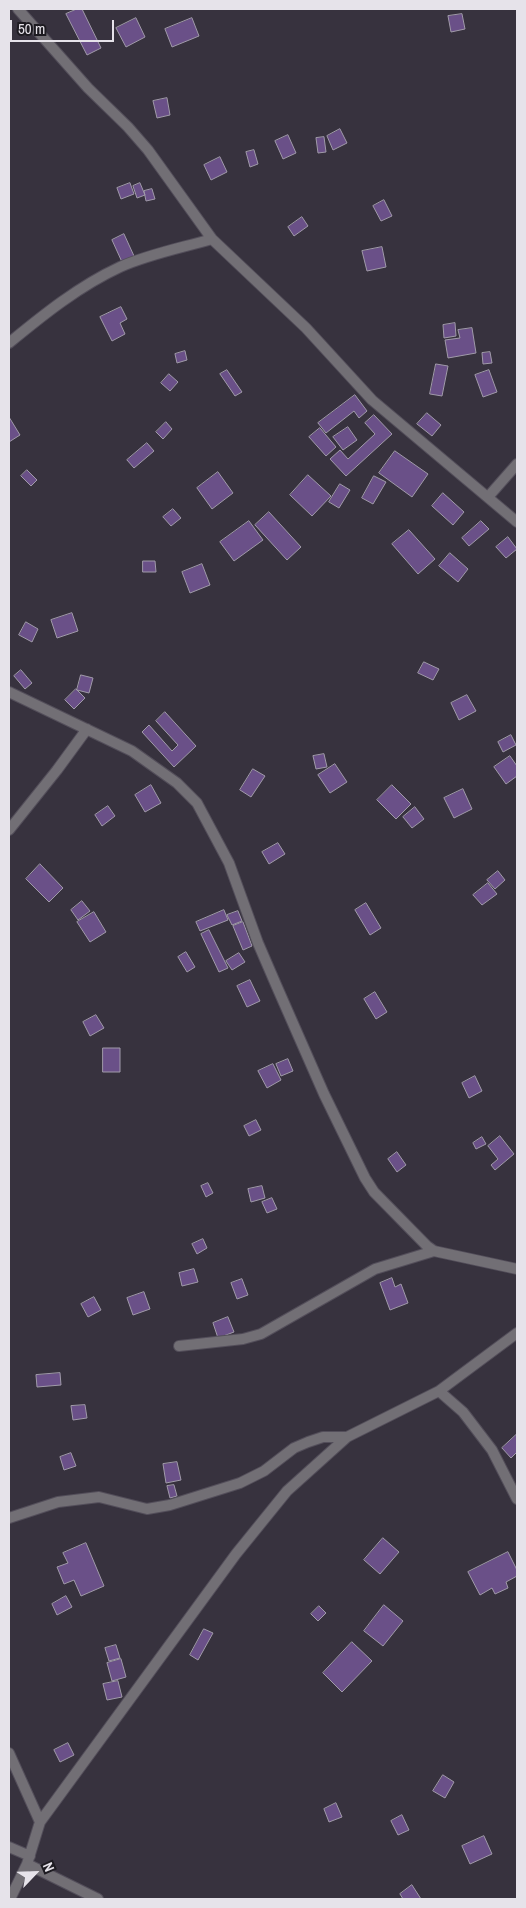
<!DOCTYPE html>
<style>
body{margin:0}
#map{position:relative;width:526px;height:1908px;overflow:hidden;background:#37323e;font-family:"Archivo Narrow",sans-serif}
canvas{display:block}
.frame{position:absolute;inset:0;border:10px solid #e6e3ea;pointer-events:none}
.north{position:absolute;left:10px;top:1848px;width:50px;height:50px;-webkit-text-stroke:4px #1d1b21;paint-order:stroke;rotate:66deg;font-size:14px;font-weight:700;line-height:20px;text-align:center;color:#e6e3ea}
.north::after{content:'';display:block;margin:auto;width:18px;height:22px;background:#e6e3ea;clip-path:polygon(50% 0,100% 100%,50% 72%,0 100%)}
.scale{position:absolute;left:10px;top:20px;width:104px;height:22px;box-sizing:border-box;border:2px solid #e6e3ea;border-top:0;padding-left:6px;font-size:15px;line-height:18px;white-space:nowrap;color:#e6e3ea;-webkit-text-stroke:4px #1d1b21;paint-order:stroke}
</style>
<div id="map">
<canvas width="526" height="1908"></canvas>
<div class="frame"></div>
<div class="north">N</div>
<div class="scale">50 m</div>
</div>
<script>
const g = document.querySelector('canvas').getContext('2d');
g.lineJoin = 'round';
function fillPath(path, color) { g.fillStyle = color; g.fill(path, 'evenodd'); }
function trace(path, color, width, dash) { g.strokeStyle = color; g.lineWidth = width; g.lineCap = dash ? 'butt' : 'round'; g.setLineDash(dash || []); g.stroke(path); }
const building = new Path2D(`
 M77,9H82L101,48L87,55L66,14Z
 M462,14L465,29L451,32L448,16Z
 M136,18L145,37L126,47L116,28Z
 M192,18L199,36L172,47L165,29Z
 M167,98L170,115L157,118L153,101Z
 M340,129L347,143L333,150L327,136Z
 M288,135L296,153L283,159L275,141Z
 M324,137L326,152L318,153L316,138Z
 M254,150L258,164L250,167L246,152Z
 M220,157L227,172L211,180L204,165Z
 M130,183L134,194L121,199L117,188Z
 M140,183L145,195L137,198L133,186Z
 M152,189L155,199L146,201L144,191Z
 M384,200L392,216L381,221L373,206Z
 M302,217L308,226L294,236L288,227Z
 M124,234L134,256L122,262L112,240Z
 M382,247L386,267L367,271L362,251Z
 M121,307L127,319L120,323L125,334L112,341L100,317Z
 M455,323L456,336L444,338L443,325Z
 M472,328L476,353L448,358L445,340L460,338L458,330Z
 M185,351L187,360L177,363L175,354Z
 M490,352L492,363L483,364L482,353Z
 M436,364L448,366L442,396L430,394Z
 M227,370L242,392L235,396L220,374Z
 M489,370L497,392L483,397L475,375Z
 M169,374L178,382L170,391L161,383Z
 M355,395L367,411L359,418L354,411L326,433L318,423Z
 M427,413L441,425L432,436L417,424Z
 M374,415L392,434L346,476L330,459L340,450L348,459L375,434L365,423Z
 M9,417L20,435L9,442Z
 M166,422L172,429L163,439L156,432Z
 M348,427L357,440L343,450L333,437Z
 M320,428L336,447L326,456L309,437Z
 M147,443L154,451L134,468L127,460Z
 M395,451L428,474L412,497L379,473Z
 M27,470L37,480L31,486L21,476Z
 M218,472L233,493L212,509L197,488Z
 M308,475L331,496L312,516L290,495Z
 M374,476L386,482L373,504L362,498Z
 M340,484L350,490L339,508L329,502Z
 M443,493L464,512L453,525L432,506Z
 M173,509L181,518L171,526L163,517Z
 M269,512L301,547L287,560L255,525Z
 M249,521L263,540L234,561L220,542Z
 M481,521L489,529L469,546L462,538Z
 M409,530L435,559L418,574L392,544Z
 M508,537L517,549L506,558L496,547Z
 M450,553L468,569L458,582L439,566Z
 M143,561H155L156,572H143Z
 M202,564L210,585L190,593L182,572Z
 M72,613L78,631L57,638L51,620Z
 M26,622L38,629L32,642L19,635Z
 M424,662L439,669L433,680L418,673Z
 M21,670L32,683L25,689L14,676Z
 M81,675L93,678L89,693L77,690Z
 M76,689L85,698L74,709L65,700Z
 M467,695L476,711L459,720L451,703Z
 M165,712L196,746L174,767L142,732L149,725L172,751L178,745L156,721Z
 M511,735L516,745L503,752L498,742Z
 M324,754L327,767L316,769L313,756Z
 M510,756L517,766V776L506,784L494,767Z
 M335,764L347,782L330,793L318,775Z
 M253,769L265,776L251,797L240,790Z
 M151,785L161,803L145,812L135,795Z
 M392,785L411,804L396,819L377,800Z
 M463,789L472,809L454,818L444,798Z
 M108,806L115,816L102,826L95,815Z
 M415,807L424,819L412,828L403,817Z
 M278,843L285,854L269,864L262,852Z
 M40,864L63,888L49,902L26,879Z
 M498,871L505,880L495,889L487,880Z
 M488,883L497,894L482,905L473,895Z
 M82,901L90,911L78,920L71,910Z
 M366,903L381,928L370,935L355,910Z
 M224,910L228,920L200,931L196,922Z
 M238,911L242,921L232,925L227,915Z
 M94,912L106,932L90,942L77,922Z
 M243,922L252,946L243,950L233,926Z
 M209,930L228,968L219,972L201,934Z
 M186,952L195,967L187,972L178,957Z
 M239,953L245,962L232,970L226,961Z
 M250,980L260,1001L247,1007L237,986Z
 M375,992L387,1012L376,1019L364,999Z
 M96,1015L104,1028L90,1036L83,1022Z
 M103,1048H120V1072H103Z
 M288,1059L293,1071L281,1076L276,1064Z
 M273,1064L281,1080L267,1088L258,1071Z
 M475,1076L482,1091L469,1098L462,1083Z
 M256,1120L261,1130L249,1136L244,1126Z
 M500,1136L514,1154L495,1170L491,1165L498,1159L488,1146Z
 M482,1137L486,1144L476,1149L473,1143Z
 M397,1152L406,1165L397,1172L388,1159Z
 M208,1183L213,1193L206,1197L201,1186Z
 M262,1186L265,1198L251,1202L248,1189Z
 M272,1198L277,1209L267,1213L262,1202Z
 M203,1239L207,1248L197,1254L192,1244Z
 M194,1269L198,1282L182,1286L179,1273Z
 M392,1278L395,1287L401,1284L408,1303L390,1310L380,1283Z
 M242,1279L248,1295L237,1299L231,1283Z
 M144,1292L150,1309L133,1315L127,1298Z
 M94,1297L101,1310L88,1317L81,1304Z
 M228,1317L234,1332L218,1338L213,1323Z
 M60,1373L61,1385L37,1387L36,1375Z
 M85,1405L87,1418L73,1420L71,1406Z
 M517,1434V1452L511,1458L502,1448Z
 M71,1453L76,1466L64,1470L60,1457Z
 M177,1462L181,1480L166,1483L163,1464Z
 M174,1485L177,1496L170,1498L167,1486Z
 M383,1538L399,1552L380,1574L364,1560Z
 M86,1543L104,1586L81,1596L74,1580L64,1584L57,1567L68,1563L63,1553Z
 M508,1552L517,1570V1576L506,1582L508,1588L495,1594L492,1588L480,1595L468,1572Z
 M66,1596L72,1607L57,1615L52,1604Z
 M384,1605L403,1621L383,1646L364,1631Z
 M319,1606L326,1613L318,1621L311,1614Z
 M204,1629L213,1633L198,1660L190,1655Z
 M352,1642L372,1661L342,1692L323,1673Z
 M116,1645L120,1658L109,1661L105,1648Z
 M121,1659L126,1677L112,1681L107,1663Z
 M118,1681L122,1697L107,1700L103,1684Z
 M68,1743L74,1755L60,1762L54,1750Z
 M443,1775L454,1782L445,1798L433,1791Z
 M336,1803L342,1817L329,1822L324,1809Z
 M402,1815L409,1830L398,1835L391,1821Z
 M484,1836L492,1854L470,1864L462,1846Z
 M412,1885L421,1899H403L400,1894Z`);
fillPath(building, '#6a5088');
trace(building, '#a09aa9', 1);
const minor = new Path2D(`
 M18,9L88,88L128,127L148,150L212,239
 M9,343C43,315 79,286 120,267C149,254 181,248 212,239L306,328L372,400L517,522
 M488,497L517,464
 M9,692L132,751L177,783L197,803L229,863L258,943L277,987L324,1094L365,1178L374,1192L427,1246L434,1251L517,1269
 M9,830L57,770L87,729
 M179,1346L243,1339L261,1334L375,1269L434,1251
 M439,1391L463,1412L492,1450L517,1499
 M9,1518L58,1502L99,1497L147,1509L170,1505L240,1483L264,1471L294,1448L308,1442L323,1437H347
 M9,1753L40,1822
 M9,1847L30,1856
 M27,1864L98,1899
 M10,1899L27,1864L40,1822L236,1554L287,1491L347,1437L439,1391L517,1333`);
trace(minor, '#534e5a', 12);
trace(minor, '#726f75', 10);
</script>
